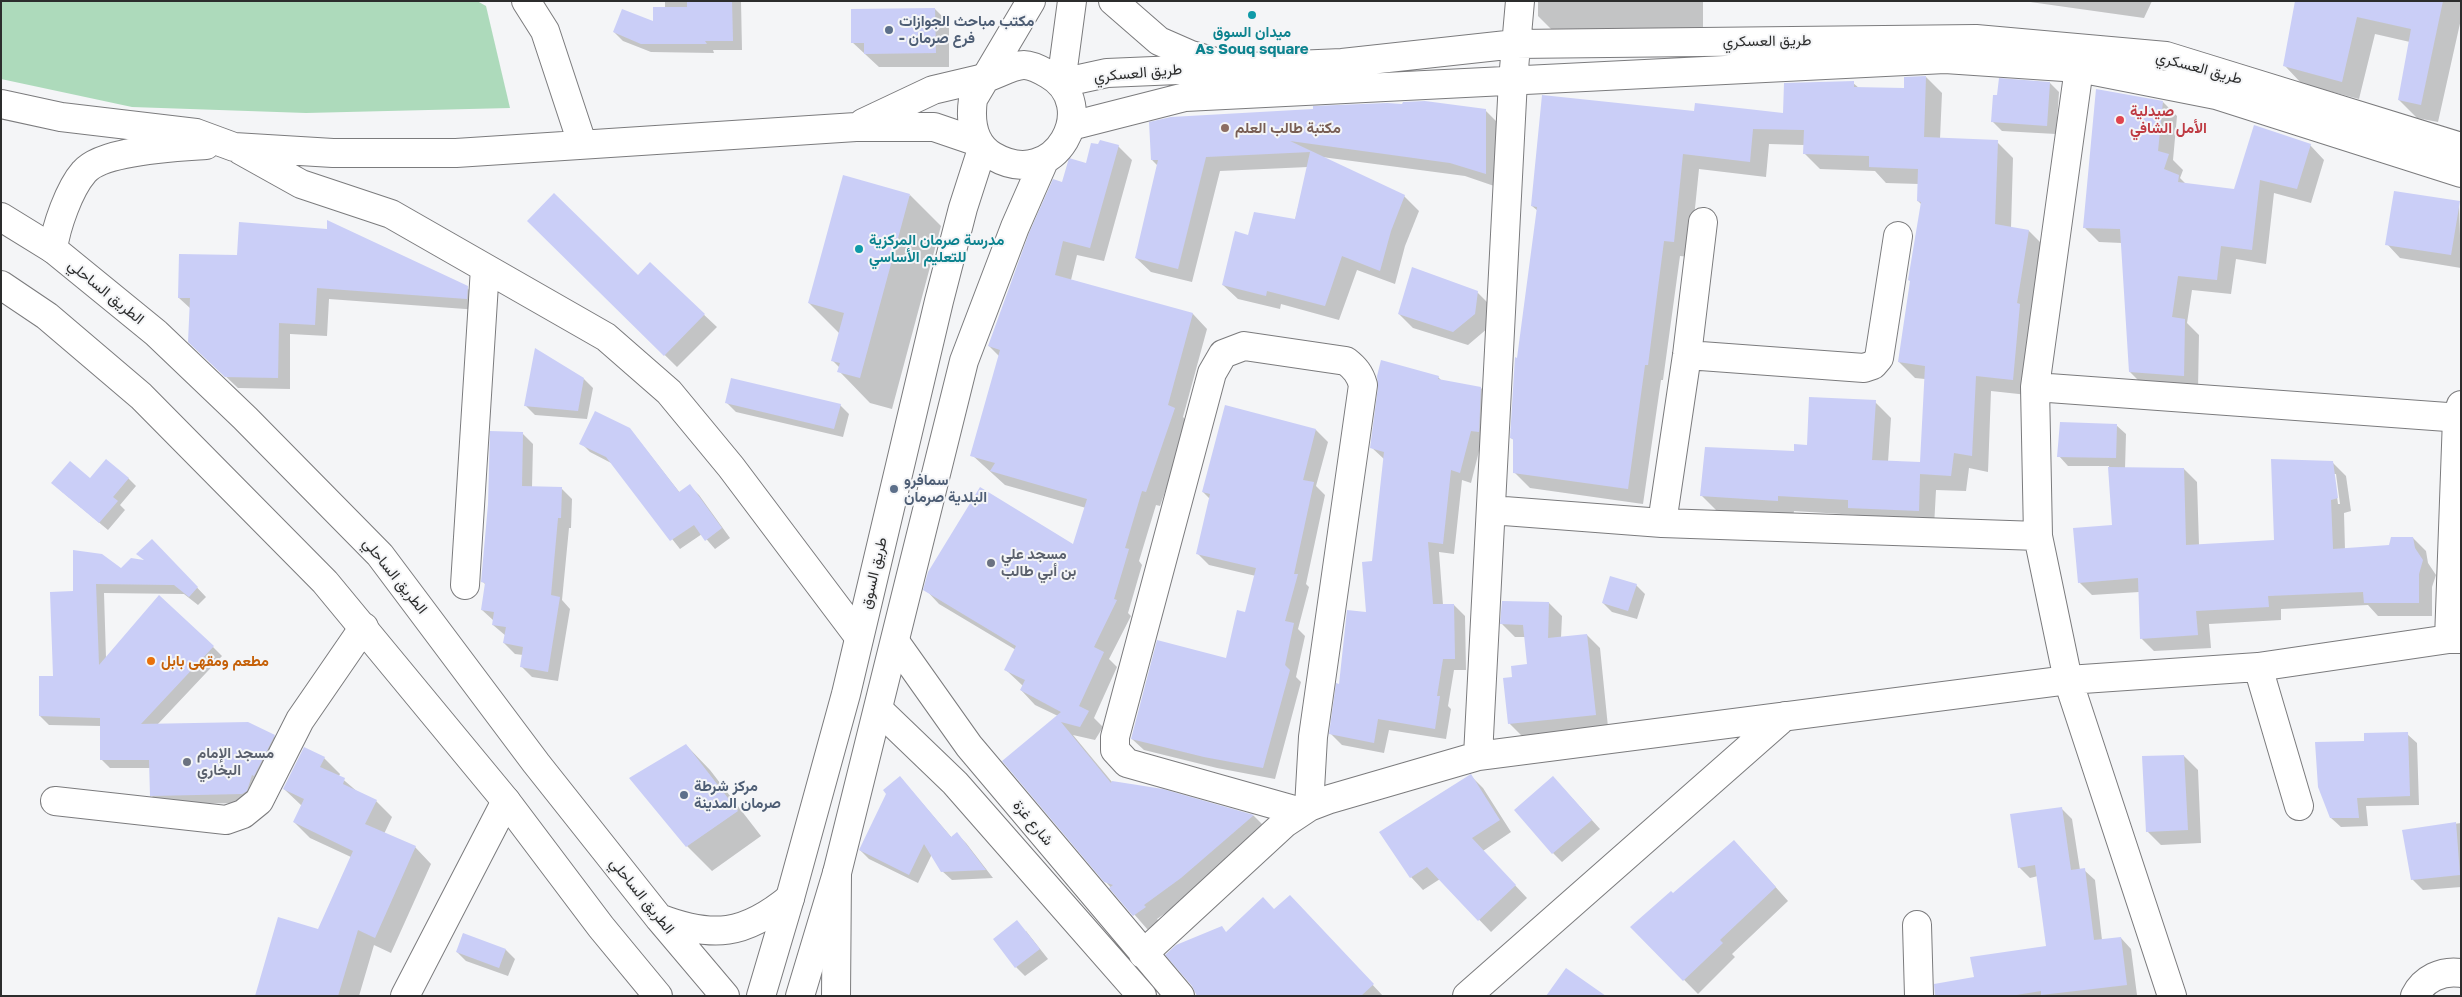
<!DOCTYPE html>
<meta charset="utf-8">
<style>
body{margin:0}
#map{position:relative;width:2462px;height:997px;overflow:hidden;background:#f4f5f7;font-family:"Golos Text",sans-serif}
canvas{display:block}
.frame{position:absolute;inset:0;border:2px solid #2c2d2d;pointer-events:none}
</style>
<div id="map">
<canvas width="2462" height="997"></canvas>
<div class="frame"></div>
</div>
<script>
const g = document.querySelector('canvas').getContext('2d');
g.lineJoin = 'round';
function fillPath(path, color) { g.fillStyle = color; g.fill(path, 'evenodd'); }
function trace(path, color, width, dash) { g.strokeStyle = color; g.lineWidth = width; g.lineCap = dash ? 'butt' : 'round'; g.setLineDash(dash || []); g.stroke(path); }
function label(font, color, halo, rows, align = 'center') {
  g.font = font + ' "Golos Text",Vazirmatn,sans-serif'; g.lineWidth = 4; g.setLineDash([]); g.textBaseline = 'middle'; g.strokeStyle = halo; g.fillStyle = color; for (const [text, x, y, turn = 0] of rows) {
    g.save(); g.translate(x, y); g.rotate((+turn || 0) * Math.PI / 180); g.textAlign = isNaN(turn) ? turn : align; if (halo) g.strokeText(text, 0, 0); g.fillText(text, 0, 0); g.restore();
  }
}
fillPath(new Path2D(`
 M1,1H477L486,6L510,108L306,113L132,107L1,79Z`), '#addabb');
fillPath(new Path2D(`
 M665,1H741L742,50H713L714,53L651,52L623,41L614,32L655,23L665,9Z
 M1538,1H1703V30L1556,34L1538,16Z
 M2023,1H2152L2144,18Z
 M2297,1H2461V19L2438,122L2417,118L2399,100L2410,42L2375,34L2359,99L2302,84L2285,66Z
 M935,9L949,23V67H879L852,42Z
 M1926,77L1942,93L1940,139L1997,142L2013,158L2011,228L2029,231L2045,247L2028,395L1991,391L1988,472L1969,468L1966,491L1936,490L1934,527L1865,523L1857,515L1794,511L1793,517L1718,512L1702,496L1808,446L1875,402L1891,418L1888,462L1921,463L1925,379L1915,378L1899,362L1922,205L1918,201L1919,184L1886,183L1875,171L1820,169L1804,153V145L1769,144L1766,177L1699,169L1690,257L1680,256L1663,380H1661L1643,504L1530,488L1514,472L1515,441L1511,438L1518,359L1538,211L1532,206L1695,112L1784,114L1853,83L1859,88L1905,90Z
 M2050,83L2059,92L2056,134L2002,131L1992,121Z
 M2163,102L2177,116L2173,160L2183,170L2180,178L2187,185L2235,190L2310,145L2324,160L2311,203L2274,193L2266,264L2236,259L2231,294L2192,290L2187,323L2199,335L2198,390L2144,386L2130,372L2122,243L2099,242L2085,228Z
 M1485,110L1500,125V188L1465,176L1322,157L1404,196L1419,211L1405,246L1395,284L1357,270L1339,320L1281,304L1280,309L1238,299L1223,285L1249,236L1295,220L1308,167L1220,171L1192,282L1151,272L1136,258L1158,166L1152,160Z
 M1118,146L1132,160L1104,261L1077,255L1071,280L1193,314L1207,329L1183,417L1189,423L1160,506L1156,505L1139,561L1142,565L1128,613L1131,616L1109,659L1117,667L1094,718L1103,727L1095,740L1073,735L1112,782L1162,790L1254,816L1268,830L1196,892L1157,919L1160,922L1148,930L1105,881L1058,716L1035,705L1021,690L1023,686L1006,670L1016,650L939,604L925,589L1074,546L1086,508L1005,485L972,455L1000,357L989,346L1063,183L1087,165Z
 M910,195L941,226L892,409L870,403L839,371L840,368L833,361L840,334L809,303Z
 M2459,203L2461,268L2400,258L2387,244Z
 M528,221L638,277L650,264L717,327L677,367Z
 M238,256L467,288L480,300L479,310L329,299L327,336L290,334V389L238,388L202,354L191,309L179,298Z
 M1477,292L1491,306L1488,328L1468,345L1413,328L1399,314Z
 M1438,377L1442,381L1481,388L1492,399L1471,483L1462,480L1454,554L1439,552L1443,605H1454L1465,616L1466,670H1454L1448,706L1451,709L1446,739L1389,730L1384,753L1342,745L1331,734L1340,685L1368,614L1384,459L1371,447Z
 M584,379L593,388L587,419L535,415L526,406Z
 M727,403L840,405L849,414L843,437L736,412Z
 M1226,406L1316,430L1328,442L1316,486L1325,495L1306,584L1309,587L1298,629L1305,636L1296,677L1301,682L1275,779L1217,768L1144,750L1132,739L1227,659L1246,614L1256,576L1209,565L1197,553L1210,499L1203,492Z
 M2116,425L2126,434L2125,469H2184L2197,482L2199,545L2275,541L2333,463L2346,476L2351,511L2344,513L2345,550L2390,546L2413,538L2426,551L2428,563L2436,575L2432,587V616H2378L2368,605L2281,609V620L2209,624L2211,648L2154,651L2141,638L2139,592L2092,595L2079,582L2113,527L2109,466H2068L2059,456ZM2334,474H2336L2340,504H2338Z
 M630,429L680,493L690,486L699,495L730,538L715,549L702,534L680,549L613,464L590,452L581,443Z
 M522,433L533,444L532,488H561L572,499L571,528H569L562,600L570,609L558,681L532,677L521,666L523,655L515,654L504,643L506,636L493,625V620L482,610L486,585L483,582Z
 M128,478L136,486L120,505L125,510L108,530L60,490L90,480Z
 M152,540L206,597L198,605L184,594L104,593L106,658L213,647L222,656L157,725L274,736L283,745L252,803L160,804L151,795V768H110L101,759V726L49,725L40,716L54,678L74,592L121,570L146,562Z
 M1636,585L1645,594L1637,619L1612,612L1603,603Z
 M1549,603L1562,616L1561,638L1587,635L1600,648L1608,727L1522,736L1509,723L1513,678L1529,665L1526,637H1515L1502,624Z
 M2407,734L2417,743L2419,805L2366,806L2368,826L2341,827L2331,818L2366,742Z
 M686,745L710,770L761,836L712,871L687,846Z
 M2184,756L2198,770L2201,843L2161,845L2147,831Z
 M324,758L340,774L339,776L359,793L376,801L392,817L384,834L415,847L431,864L391,953L374,945L359,996H256L319,930L351,857L310,838L294,822L302,806L284,789Z
 M1471,776L1483,788L1511,832L1483,851L1527,898L1491,932L1440,879L1423,890L1411,877Z
 M900,777L952,838L957,834L966,843L993,878L952,880L942,871L932,854L918,883L869,859L860,850Z
 M1562,787L1600,829L1562,862L1553,853Z
 M2061,808L2072,819L2080,870H2084L2095,880L2102,940L2121,938L2131,949L2137,995L1955,996L1975,978L2047,947L2038,876L2030,878L2019,867Z
 M2461,823V887L2423,890L2412,879L2404,831Z
 M1748,856L1788,901L1732,954L1735,957L1698,994L1632,927L1673,894Z
 M1301,908L1383,996H1198L1227,933L1275,910Z
 M1026,931L1048,959L1025,976L1016,967Z
 M463,934L506,950L515,959L508,976L466,961L457,952Z`), '#0003');
fillPath(new Path2D(`
 M687,1H732L733,41H705L707,44H641L613,32L622,9L653,21V7H687Z
 M2295,1H2443L2421,105L2398,100L2411,29L2357,17L2342,82L2283,66Z
 M935,8L936,53L864,54V43H851V9Z
 M1926,76L1924,137L1998,140L1995,224L2029,230L2017,303L2020,304L2013,380L1976,376L1972,456L1954,453L1951,476L1920,474L1919,511L1848,508V500L1778,496V501L1700,496L1705,447L1794,451V444L1807,445L1809,397L1876,400L1872,460L1920,462L1925,366L1898,362L1910,281L1908,280L1921,202L1917,201L1918,169L1869,167V156L1803,154L1804,130L1753,129L1750,162L1683,154L1674,242L1664,241L1648,365H1645L1628,489L1513,473V439L1510,438L1515,357L1517,358L1537,207L1531,206L1542,95L1694,111L1695,103L1783,113L1784,83L1854,81V87L1904,88V77Z
 M1999,78L2050,82L2047,126L1991,122L1993,95H1997Z
 M2096,89L2163,101L2158,151L2169,154L2164,169L2179,175L2178,182L2234,189L2254,125L2311,144L2297,189L2260,180L2252,250L2221,246L2217,280L2178,276L2172,317L2185,319L2184,376L2129,372L2120,229L2083,228Z
 M1425,101L1486,109V174L1450,163L1290,141L1405,195L1391,231L1380,271L1342,256L1325,306L1267,291L1266,296L1222,285L1235,231L1248,235L1254,212L1295,219L1310,152L1206,157L1178,269L1135,258L1158,160H1151L1149,122L1171,117L1313,109V106L1387,103L1402,104L1403,102Z
 M1100,140L1119,145L1090,248L1063,241L1055,275L1193,313L1168,405L1175,408L1146,492L1142,491L1125,548L1129,549L1114,599L1117,600L1094,647L1104,652L1079,706L1089,711L1080,727L1061,722L1111,783L1112,781L1163,789L1254,815L1181,878L1144,905L1146,907L1133,916L1109,888L1113,885L1104,882L1002,761L1061,712L1020,690L1025,680L1004,670L1016,646L923,590L928,572L980,487L1073,544L1087,499L990,471L995,463L970,456L1000,350L988,346L1029,233L1053,179L1062,182L1069,158L1086,163L1091,143L1098,144Z
 M843,175L910,194L860,378L837,372L840,363L831,361L844,313L808,303Z
 M2394,191L2460,201L2451,255L2385,245Z
 M554,193L638,275L650,262L705,314L664,356L527,221Z
 M327,220L468,286L467,299L317,288L315,325L279,323L278,378L225,377L188,342L190,298H178L179,254L237,255L239,222L327,229Z
 M1412,267L1478,291L1475,314L1453,332L1398,314Z
 M535,348L584,378L578,411L524,406Z
 M1381,360L1439,376L1438,379L1481,387L1479,432L1471,431L1460,473L1451,470L1443,544L1428,542L1433,604H1454L1455,659H1443L1437,696H1440L1435,729L1378,719L1374,743L1329,734L1336,683L1339,684L1347,610L1366,612L1362,562L1372,561L1384,452L1370,448L1378,387L1377,376Z
 M731,378L841,404L834,429L725,403Z
 M1225,405L1316,429L1303,480L1314,482L1294,574H1298L1285,621L1294,623L1285,665L1290,670L1263,768L1204,757L1131,739L1157,640L1226,658L1237,610L1245,612L1256,568L1196,554L1210,494L1202,492Z
 M595,411L630,428L679,492L690,484L722,528L705,541L694,525L670,541L606,457L579,444Z
 M2060,422L2117,424L2116,458L2057,457Z
 M490,431L523,432L522,486L562,487L561,518H558L551,595L560,597L548,672L520,667L523,647L503,643L506,627L492,625L494,612L481,610L485,583L481,582L488,504Z
 M106,459L129,478L113,497L118,501L99,523L51,483L70,461L90,478Z
 M2271,459L2333,461L2338,498L2331,500L2333,549L2389,545L2391,537H2413L2415,548L2423,560L2419,574V603H2364L2363,592L2268,596L2269,607L2196,611L2198,635L2140,639L2138,578L2078,583L2073,528L2112,525L2108,467L2184,468L2186,545L2274,540Z
 M152,539L198,587L189,597L174,585L96,584L99,665L159,595L214,646L141,724L248,722L275,735L254,776L252,775L247,791L242,794L150,796L149,760H100V718L39,716V676H53L50,592L73,591V550L102,554L121,568L131,558L144,560L136,554Z
 M1610,576L1637,584L1628,611L1602,603Z
 M1502,601L1549,602L1548,638L1587,634L1596,715L1508,724L1503,678L1512,677L1511,666L1527,664L1523,625L1500,624Z
 M2408,732L2410,796L2357,798L2359,818H2330L2318,787L2315,742L2364,741V733Z
 M686,744L738,811L686,847L629,778Z
 M304,747L325,757L320,767L345,778L343,784L377,800L365,824L416,846L375,938L358,930L338,996H255L278,917L318,929L353,851L293,822L304,799L283,789Z
 M2184,755L2188,830L2146,832L2142,756Z
 M1471,774L1500,820L1472,838L1516,885L1478,921L1427,867L1410,878L1379,832Z
 M900,776L951,837L957,832L986,870L941,872L924,844L909,875L859,850L886,794L883,790Z
 M1553,776L1592,820L1552,854L1514,810Z
 M2062,807L2071,870L2085,868L2094,940L2121,937L2127,985L2041,995V991L2010,996H1935L1934,984L1974,977L1970,957L2046,946L2035,865L2018,868L2010,814Z
 M2456,822L2460,875L2411,880L2402,830Z
 M1734,840L1776,887L1720,940L1723,943L1683,981L1630,927L1671,891L1673,893Z
 M1290,895L1374,984L1361,996H1197L1192,986L1165,955L1176,945L1222,926L1226,932L1263,897L1274,909Z
 M1017,920L1040,949L1015,968L993,939Z
 M463,933L506,949L499,968L456,952Z
 M1566,968L1606,996H1546Z`), '#cacef7');
const minor = new Path2D(`
 M526,1L545,31L582,143
 M2079,68L2035,387L2038,536L2068,680L2172,996
 M1061,83L1107,73L1342,63L1516,44L1976,39L2166,56L2461,147
 M1,104L61,117L196,133L234,147L333,153H456L856,127H934L978,142
 M863,123L933,90L988,77
 M1071,126L1185,97L1945,59L2079,68L2216,95L2461,173
 M240,150L301,184L391,214L606,337L669,392L731,467L859,637
 M53,249C56,227 69,189 84,172C102,150 177,147 206,145
 M1687,355L1864,368L1873,365L1879,358L1898,236
 M2035,387L2461,418
 M1491,510L1662,523L2038,536
 M1662,523L1687,355L1703,222
 M465,585L485,268
 M2449,639L2457,418L2461,405
 M896,643L969,746L1180,996
 M2258,667L2299,806
 M879,710L955,783L1142,996
 M1478,756L1513,80L1520,1
 M55,801L226,820L243,814L259,801L300,720L364,627
 M1301,812L1127,763L1115,750V737L1212,373L1223,354L1244,346L1346,361C1355,368 1360,374 1363,385L1313,737L1309,807
 M1917,925L1919,996
 M1143,954L1285,823L1309,807L1330,799L1478,756L2068,680L2258,667L2449,639H2461
 M405,996L506,801
 M1467,996L1785,716
 M2415,996C2423,979 2442,970 2461,973`);
const major = new Path2D(`
 M1113,1L1159,41L1191,55L1229,66
 M988,77C998,74 1013,65 1024,65C1032,65 1041,70 1048,74C1102,104 1056,193 993,156C972,144 970,121 973,99L1031,1
 M1061,83L1072,1
 M761,996L790,898L846,694L939,301L963,208L982,149
 M800,996L837,873L964,361L1015,227L1044,161`);
const highway = new Path2D(`
 M1,217L53,249L156,333L245,418L380,555L536,763L659,918L725,996
 M1,285L47,316L141,396L325,582L506,801L601,927L658,996
 M659,918C713,939 745,935 790,898
 M836,996L837,873`);
trace(minor, '#7b7b7d', 30);
trace(major, '#7b7b7d', 30);
trace(highway, '#7b7b7d', 30);
trace(minor, '#fff', 28);
trace(major, '#fff', 28);
trace(highway, '#fff', 28);
for (const [x, y, r, color] of [
 [1252,15,5,"#0f9aa8"],
 [889,30,5,"#5c6f8a"],
 [2120,120,5,"#e0444e"],
 [1225,128,5,"#8d6e63"],
 [859,249,5,"#0f9aa8"],
 [894,489,5,"#5c6f8a"],
 [991,563,5,"#6b7280"],
 [151,661,5,"#e8710a"],
 [187,762,5,"#6b7280"],
 [684,795,5,"#5c6f8a"]
]) { const dot = new Path2D(); dot.arc(x, y, r, 0, 2 * Math.PI); g.fillStyle = color; g.fill(dot); trace(dot, '#f4f5f7', 2); }
label('bold 15px', '#4e5e75', '#f4f5f7', [
 ["مكتب مباحث الجوازات",899,21],
 ["- فرع صرمان",899,38],
 ["سمافرو",904,480],
 ["البلدية صرمان",904,497],
 ["مركز شرطة",694,786],
 ["صرمان المدينة",694,803]
], 'left');
label('bold 15px', '#0d838f', '#f4f5f7', [
 ["ميدان السوق",1252,32],
 ["As Souq square",1252,49],
 ["مدرسة صرمان المركزية",869,240,"left"],
 ["للتعليم الأساسي",869,257,"left"]
]);
label('15px', '#2c2d2d', '#f4f5f7', [
 ["طريق العسكري",1767,41,-1],
 ["طريق العسكري",2199,68,15],
 ["طريق العسكري",1138,73,-5],
 ["الطريق الساحلي",106,292,39],
 ["طريق السوق",874,573,-77],
 ["الطريق الساحلي",395,576,51],
 ["شارع غزة",1033,823,50],
 ["الطريق الساحلي",642,896,51]
]);
label('bold 15px', '#be3a42', '#f4f5f7', [
 ["صيدلية",2130,111],
 ["الأمل الشافي",2130,128]
], 'left');
label('bold 15px', '#785e54', '#f4f5f7', [
 ["مكتبة طالب العلم",1235,128]
], 'left');
label('bold 15px', '#5b616d', '#f4f5f7', [
 ["مسجد علي",1001,554],
 ["بن أبي طالب",1001,571],
 ["مسجد الإمام",197,753],
 ["البخاري",197,770]
], 'left');
label('bold 15px', '#c56008', '#f4f5f7', [
 ["مطعم ومقهى بابل",161,661]
], 'left');
</script>
